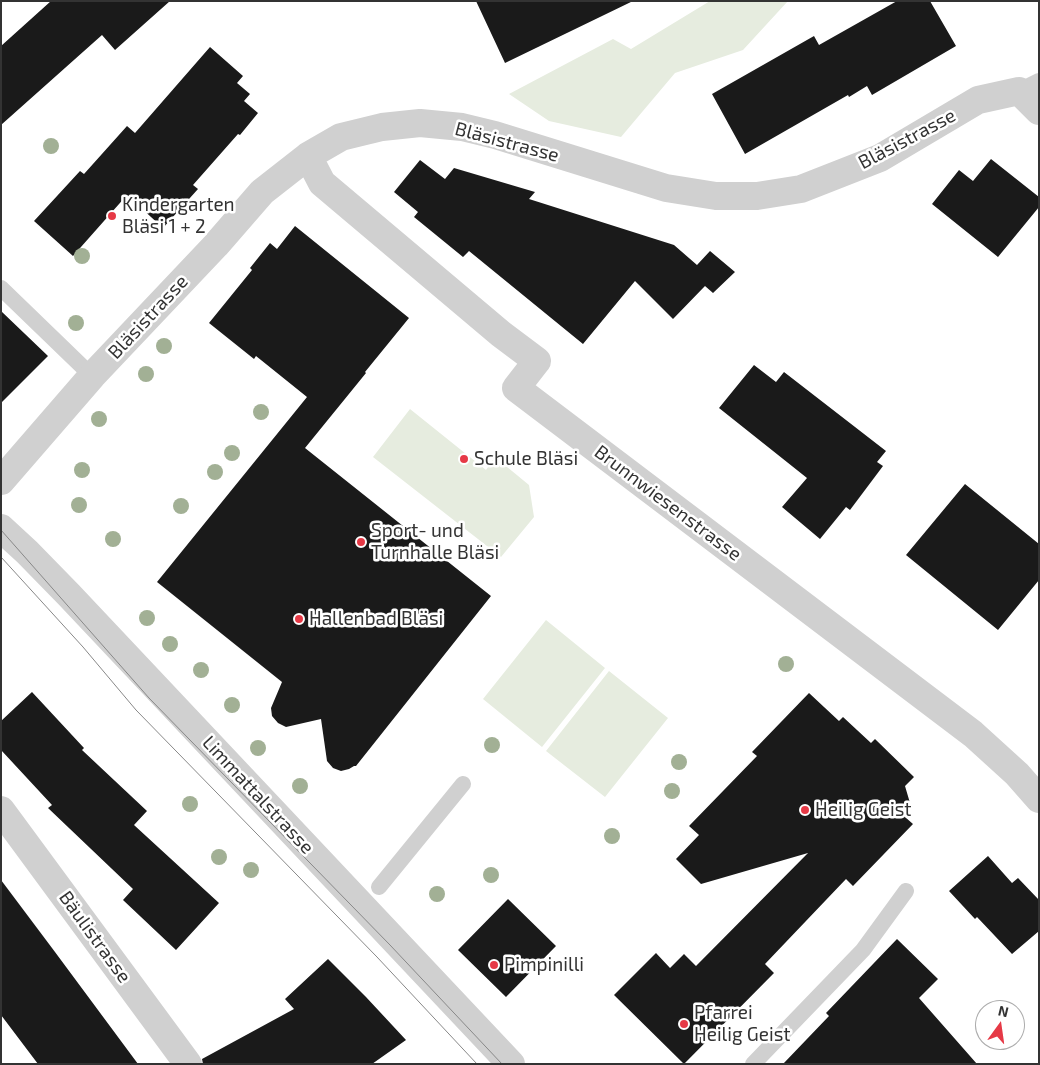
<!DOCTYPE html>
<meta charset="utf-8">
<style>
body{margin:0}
#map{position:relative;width:1040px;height:1065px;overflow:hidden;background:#fff;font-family:"Exo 2",sans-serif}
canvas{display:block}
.frame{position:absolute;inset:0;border:2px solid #333;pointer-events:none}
.north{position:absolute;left:975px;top:1000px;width:50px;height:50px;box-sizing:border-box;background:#fff;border:1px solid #adadad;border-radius:50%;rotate:14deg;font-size:14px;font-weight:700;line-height:20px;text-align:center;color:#333}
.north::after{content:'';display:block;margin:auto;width:18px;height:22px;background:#e63946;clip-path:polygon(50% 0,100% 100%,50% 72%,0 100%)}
</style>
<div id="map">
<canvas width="1040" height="1065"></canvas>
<div class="frame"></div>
<div class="north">N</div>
</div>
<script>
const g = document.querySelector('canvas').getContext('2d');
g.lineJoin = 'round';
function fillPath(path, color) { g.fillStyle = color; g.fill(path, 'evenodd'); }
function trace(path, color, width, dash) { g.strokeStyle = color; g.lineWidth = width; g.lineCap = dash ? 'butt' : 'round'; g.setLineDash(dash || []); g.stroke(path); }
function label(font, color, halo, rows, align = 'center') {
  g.font = font + ' "Exo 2",sans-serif'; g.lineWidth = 5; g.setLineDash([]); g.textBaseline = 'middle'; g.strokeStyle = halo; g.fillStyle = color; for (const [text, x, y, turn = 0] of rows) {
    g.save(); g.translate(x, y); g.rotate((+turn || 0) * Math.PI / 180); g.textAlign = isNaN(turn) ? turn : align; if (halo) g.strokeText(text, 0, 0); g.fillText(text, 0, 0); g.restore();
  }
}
fillPath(new Path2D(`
 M710,1H788L743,50L675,73L621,137L549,121L509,94L613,39L631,49Z
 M410,409L486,470L495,457L529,485L534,517L501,557L373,457Z
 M546,620L605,668L542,747L483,699Z
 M609,671L668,718L605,797L546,751Z`), '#e6ecdf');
fillPath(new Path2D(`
 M51,1H170L115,50L102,35L1,125V46Z
 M476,1H633L505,63Z
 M897,1H930L956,46L872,95L867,86L849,97L848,95L745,154L712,94L814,36L819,45Z
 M210,47L243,76L237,83L250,94L244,101L258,113L240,135L238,134L193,185L198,189L163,228L127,195L73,256L34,221L80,171L84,174L127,126L135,133Z
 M991,159L1039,197V207L998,257L932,204L959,170L973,181Z
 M420,160L445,179L454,168L535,192L529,199L674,245L697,265L710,251L735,272L713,293L705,286L673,319L635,281L583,344L469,251L463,257L414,217L418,212L394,192Z
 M295,226L409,318L365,372L366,373L305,448L491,596L356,766H354L349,769L341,771L333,768L327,761L321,719L286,727L278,723L272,716L271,708L282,682L157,582L307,397L256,356L254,359L209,323L252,270L250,268L270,243L277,249Z
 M1,311L48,356L1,403Z
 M754,365L776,382L784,372L886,451L877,462L883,466L850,510L846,507L820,539L782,507L807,478L719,408Z
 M965,484L1039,544V580L998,630L906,555Z
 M32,692L84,748L82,750L147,811L134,825L219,903L176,950L123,900L133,889L48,808L52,805L1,750V721Z
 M809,693L839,721L843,717L871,743L875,739L914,777L905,786L910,803L905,817L913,824L853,886L846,879L765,964L774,973L684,1064L614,995L656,953L670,968L684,954L696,966L808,853L701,884L676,859L699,835L689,826L757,756L752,752Z
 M988,856L1012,883L1018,878L1039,900V931L1012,954L977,917L975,919L949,891Z
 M1,880L55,952L138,1064H38L1,1015Z
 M508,899L556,946L506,997L458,950Z
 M897,939L938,979L919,998L977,1064H783L829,1016L826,1013Z
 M328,959L366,997L406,1040L372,1064H203L202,1059L294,1009L285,999Z`), '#1a1a1a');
trace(new Path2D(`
 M1019,91L1039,81
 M1,288L92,376
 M379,887L463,784
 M753,1064L863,950L906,891`), '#d0d0d0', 16);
trace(new Path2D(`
 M308,156L322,183L501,334L537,361L516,388L973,734L1017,774L1039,799
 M1,481L92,376L216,245L262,192L308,156L341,137L382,127L420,123L462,127L495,135L666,188L716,196H757L801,189L880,158L978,100L1019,91L1039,111
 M1,528L27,552L69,595L511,1064
 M1,810L188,1064`), '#d0d0d0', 28);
trace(new Path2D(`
 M1,530L149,698L390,945L502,1064
 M1,557L83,647L136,710L377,957L477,1064`), '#888', 1);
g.fillStyle = '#a2b095';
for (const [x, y] of [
 [51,146],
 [82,256],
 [76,323],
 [164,346],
 [146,374],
 [261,412],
 [99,419],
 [232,453],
 [82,470],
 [215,472],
 [79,505],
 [181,506],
 [113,539],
 [147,618],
 [170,644],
 [786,664],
 [201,670],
 [232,705],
 [492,745],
 [258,748],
 [679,762],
 [300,786],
 [672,791],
 [190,804],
 [612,836],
 [219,857],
 [251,870],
 [491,875],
 [437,894]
]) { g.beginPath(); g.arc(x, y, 8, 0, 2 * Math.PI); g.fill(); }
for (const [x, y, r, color] of [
 [112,216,5,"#e63946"],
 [464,459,5,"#e63946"],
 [361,542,5,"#e63946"],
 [299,619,5,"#e63946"],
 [805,810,5,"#e63946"],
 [494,965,5,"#e63946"],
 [684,1024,5,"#e63946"]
]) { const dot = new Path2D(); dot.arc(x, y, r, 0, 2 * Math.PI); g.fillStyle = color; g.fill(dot); trace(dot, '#fff', 2); }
label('19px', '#333', '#fff', [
 ["Bläsistrasse",907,139,-28],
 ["Bläsistrasse",507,142,15],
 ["Bläsistrasse",148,317,-47],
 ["Brunnwiesenstrasse",668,503,37],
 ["Limmattalstrasse",258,795,47],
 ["Bäulistrasse",95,937,54]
]);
label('19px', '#333', '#fff', [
 ["Kindergarten",122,205],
 ["Bläsi 1 + 2",122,227],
 ["Schule Bläsi",474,459],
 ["Sport- und",371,531],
 ["Turnhalle Bläsi",371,553],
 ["Hallenbad Bläsi",309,619],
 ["Heilig Geist",815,810],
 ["Pimpinilli",504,965],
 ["Pfarrei",694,1013],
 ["Heilig Geist",694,1035]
], 'left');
</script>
